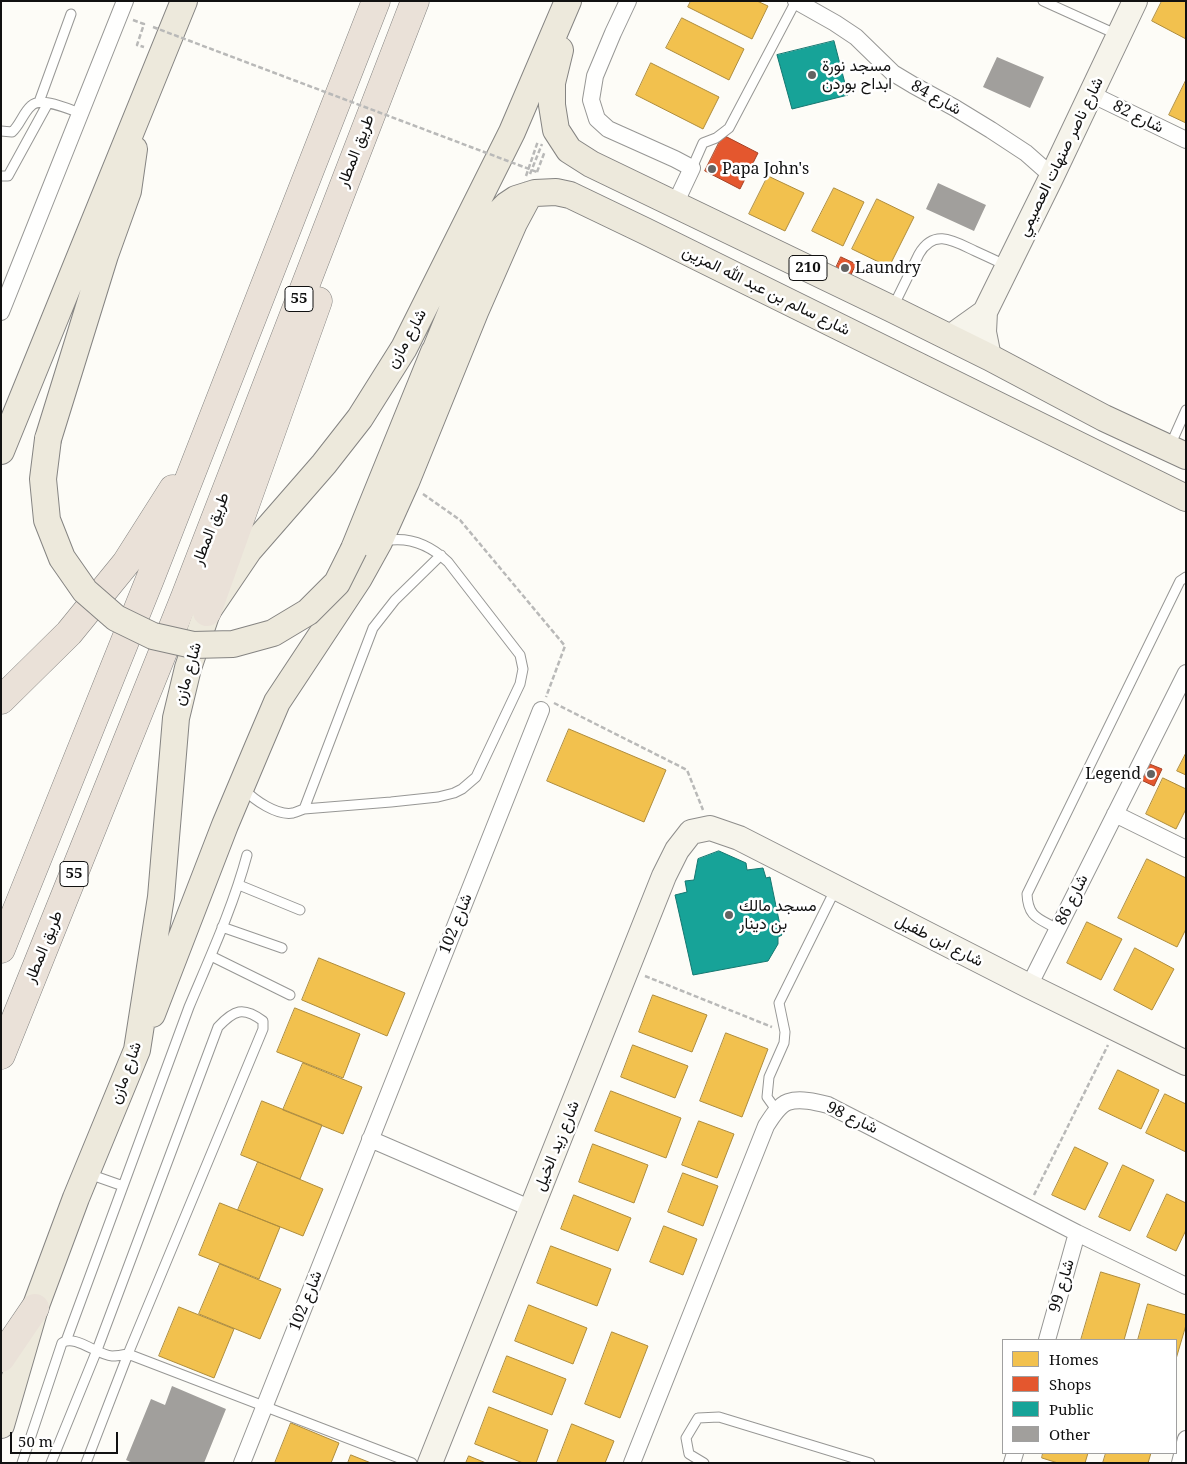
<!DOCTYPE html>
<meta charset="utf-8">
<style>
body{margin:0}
#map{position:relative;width:1187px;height:1464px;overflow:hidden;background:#fdfcf7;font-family:"Noto Serif",serif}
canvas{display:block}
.frame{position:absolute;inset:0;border:2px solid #111;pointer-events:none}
.legend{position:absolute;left:1002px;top:1339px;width:175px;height:115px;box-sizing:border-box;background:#fff;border:1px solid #a0a0a0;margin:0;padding:6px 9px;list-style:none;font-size:15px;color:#111}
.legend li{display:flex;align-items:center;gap:10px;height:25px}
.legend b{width:25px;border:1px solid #a0a0a0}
.scale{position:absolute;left:10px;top:1432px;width:108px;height:22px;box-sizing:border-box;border:2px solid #111;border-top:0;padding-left:6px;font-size:15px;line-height:18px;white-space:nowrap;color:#111;-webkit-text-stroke:4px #fff;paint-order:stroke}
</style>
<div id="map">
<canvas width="1187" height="1464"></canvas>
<div class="frame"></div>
<ul class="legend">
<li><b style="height:14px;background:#f2c14e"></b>Homes</li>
<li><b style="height:14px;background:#e4572e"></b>Shops</li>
<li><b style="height:14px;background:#17a398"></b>Public</li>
<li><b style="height:14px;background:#a19f9c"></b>Other</li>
</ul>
<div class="scale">50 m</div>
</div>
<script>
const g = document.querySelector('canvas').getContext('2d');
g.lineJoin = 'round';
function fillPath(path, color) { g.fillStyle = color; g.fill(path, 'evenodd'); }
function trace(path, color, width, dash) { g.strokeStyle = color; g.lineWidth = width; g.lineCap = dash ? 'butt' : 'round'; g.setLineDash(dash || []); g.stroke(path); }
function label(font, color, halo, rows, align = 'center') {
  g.font = font + ' "Noto Serif",Vazirmatn,serif'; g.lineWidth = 5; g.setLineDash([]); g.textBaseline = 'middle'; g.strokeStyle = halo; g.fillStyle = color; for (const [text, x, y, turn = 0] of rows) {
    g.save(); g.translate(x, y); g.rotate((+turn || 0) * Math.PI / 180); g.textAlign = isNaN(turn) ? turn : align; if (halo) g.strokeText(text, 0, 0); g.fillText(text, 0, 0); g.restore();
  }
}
const homes = new Path2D(`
 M691,1H757L768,6L752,39L688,7Z
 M1162,1H1186V39L1152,21Z
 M682,18L744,49L729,80L666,48Z
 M651,63L719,97L703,129L636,95Z
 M1186,80V123L1169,115Z
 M768,176L804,193L785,231L749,214Z
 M834,188L864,202L843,246L812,231Z
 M877,199L914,217L889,267L852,249Z
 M569,729L666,770L644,822L547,781Z
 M1186,753V775L1177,771Z
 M1163,778L1186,789V809L1176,829L1146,814Z
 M1147,859L1186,878V929L1177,947L1118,918Z
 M1087,922L1122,939L1101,980L1067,963Z
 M1135,948L1174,969L1152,1010L1114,990Z
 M319,958L405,993L387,1036L302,1000Z
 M653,995L707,1015L692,1052L639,1032Z
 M295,1008L360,1034L343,1078L277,1052Z
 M726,1033L768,1049L742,1117L700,1101Z
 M633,1045L688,1066L675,1098L621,1077Z
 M303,1063L362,1087L343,1134L283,1110Z
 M1118,1070L1159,1090L1141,1129L1099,1109Z
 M611,1091L681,1118L666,1158L595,1131Z
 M1165,1094L1186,1104V1152L1146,1133Z
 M262,1101L322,1125L300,1179L241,1155Z
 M699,1121L734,1134L717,1178L682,1165Z
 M593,1144L648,1165L634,1203L579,1182Z
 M1075,1147L1108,1163L1085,1210L1052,1195Z
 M258,1162L323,1189L303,1236L238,1210Z
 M1123,1165L1154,1180L1130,1231L1099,1217Z
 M683,1173L718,1186L703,1226L668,1212Z
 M1167,1194L1186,1203V1230L1176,1251L1147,1237Z
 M574,1195L631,1218L618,1251L561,1229Z
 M220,1203L280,1227L259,1279L199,1255Z
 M664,1226L697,1239L683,1275L650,1262Z
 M551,1246L611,1269L597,1306L537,1283Z
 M220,1264L281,1289L260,1339L199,1314Z
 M1101,1272L1140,1284L1124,1340H1081Z
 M1148,1304L1186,1315V1325L1176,1359V1340H1138Z
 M529,1305L587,1328L573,1364L515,1341Z
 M179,1307L234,1329L214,1378L159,1356Z
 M612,1332L648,1346L620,1418L585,1404Z
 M507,1356L566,1379L552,1415L493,1392Z
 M489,1407L548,1430L536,1463H523L475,1444Z
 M291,1423L339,1443L331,1463H275Z
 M572,1424L614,1441L605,1463H557Z
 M1043,1453H1088L1085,1463H1058L1042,1458Z
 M1106,1453H1151L1148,1463H1103Z
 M351,1455L371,1463H348Z
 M469,1456L486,1463H466Z`);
fillPath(homes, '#f2c14e');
trace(homes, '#ae8c3c', 1);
const shops = new Path2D(`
 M723,135L758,153L740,189L705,171Z
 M841,257L856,264L849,279L834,272Z
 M1147,763L1162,769L1154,786L1139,779Z`);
fillPath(shops, '#e4572e');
trace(shops, '#a54225', 1);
const public = new Path2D(`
 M834,41L848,95L792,109L777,55Z
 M719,851L746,863L747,870L763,868L766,878L770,877L782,935L778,937V944L768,961L693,975L675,895L687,892L685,881L694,880L698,859Z`);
fillPath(public, '#17a398');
trace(public, '#157770', 1);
fillPath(new Path2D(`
 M997,57L1044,77L1030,108L983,87Z
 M938,183L986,205L974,231L926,209Z
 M172,1386L226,1409L204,1463H133L126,1460L151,1399L165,1405Z`), '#a19f9c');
const lane = new Path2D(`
 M1043,1L1118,35
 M39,102L71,14
 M1,131L12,132C20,125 23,113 31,106C41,96 68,109 80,113
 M692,168L703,143L716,138L729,128L796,1
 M1,176H8L48,103
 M893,307L919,254C934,228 954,241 975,251C986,256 997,261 1007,266
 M1170,446L1186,410
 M244,789C254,800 277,816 293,813C297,812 301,810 304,809L391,802L438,797L454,793L462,789L476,777L520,684L523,669L520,655L448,562C430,545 409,536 384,541
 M304,809L373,628L395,600L441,555
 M239,885L300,910
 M222,927L282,948
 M1057,929C1039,918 1028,918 1027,894L1180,581L1186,577
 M211,956L290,995
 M777,1111L767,1097L769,1077L784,1043L785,1032L779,1003L836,888
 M89,1174L123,1186
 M66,1341L189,1007C210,957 233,907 247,855
 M22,1463L62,1343C75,1334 97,1355 112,1356C117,1356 123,1355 128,1354L263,1029V1021C243,1006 234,1010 218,1027L97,1350L51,1463
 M86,1463L128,1354L412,1463
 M704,1463L689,1454L686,1438L698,1418L719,1417L870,1463`);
const street = new Path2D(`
 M628,1L613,33L595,76L591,100L597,119L608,129L675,159L692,168L675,204
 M796,1L835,23L856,37L893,73L913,85L955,108L991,130L1026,153L1052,176
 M1091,94L1186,140
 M1,312L125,1
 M1115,814L1186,849
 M1029,986L1186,673
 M370,1139L532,1209
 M1047,1340L1077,1233
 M242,1463L541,710
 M632,1463L766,1126C771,1118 779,1105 788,1102C800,1098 816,1102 828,1105L1077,1233L1186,1286
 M1012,1463L1015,1453
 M1180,1463L1186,1439`);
const secondary = new Path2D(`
 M950,337L985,312
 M989,357L984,332L985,312L1052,176L1135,1
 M430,1463L664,876L677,850L691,832L710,828L739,838L1029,986L1186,1063`);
const primary = new Path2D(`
 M560,50L552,83V105L556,130L569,150L591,164L892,309L989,357L1104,418L1186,456
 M428,368L485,230L495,217L507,205L516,199L535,193L556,192L570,195L645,231L1186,498
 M48,439L105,255L128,191L134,149
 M1,451L184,1
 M354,549L434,352
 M152,1014L225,825L257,749L277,702L359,578L379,542L406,482L475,312L514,223L529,195
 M1,1425L35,1308L76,1198L137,1050L161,897L176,718L188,668L207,612L249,550L324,464L360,418L404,348L512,132L568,1`);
const highway = new Path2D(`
 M207,612L318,301
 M1,700L69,633L126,563L173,489
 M1,949L150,579L376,1
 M1,1055L185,597L415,1
 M1,1358L35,1308`);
trace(lane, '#979795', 11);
trace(street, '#979795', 18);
trace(secondary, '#8e8d8b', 26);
trace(primary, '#858482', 28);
trace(highway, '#858482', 29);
trace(new Path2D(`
 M133,20L144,24L137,45L144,47
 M537,172L545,151
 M530,174L542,144
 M526,176L538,141
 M423,494L460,520L565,646L546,697
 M554,703L687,770L703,810
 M645,976L772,1027
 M1034,1195L1108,1045`), '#b9b9b8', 2.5, [5, 2.5]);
trace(lane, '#fffffe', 9);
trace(street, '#fffffe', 16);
trace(secondary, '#f6f4eb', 24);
trace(primary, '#ede9dc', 26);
trace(highway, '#eae1d8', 28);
const primaryBridge = new Path2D(`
 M48,439L43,479L47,520L62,558L85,591L116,618L153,636L193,645L233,644L273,633L308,612L337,583L354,549`);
trace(primaryBridge, '#858482', 28, []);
trace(new Path2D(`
 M153,27L537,172`), '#b9b9b8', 2.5, [5, 2.5]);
trace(primaryBridge, '#ede9dc', 26);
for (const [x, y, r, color] of [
 [812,75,5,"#646362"],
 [712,169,5,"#646362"],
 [845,268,5,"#646362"],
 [1151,774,5,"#646362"],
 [729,915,5,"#646362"]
]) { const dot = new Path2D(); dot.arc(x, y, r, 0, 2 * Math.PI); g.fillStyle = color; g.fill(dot); trace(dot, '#fff', 2); }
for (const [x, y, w] of [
 [808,268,38],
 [299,299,28],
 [74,874,28]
]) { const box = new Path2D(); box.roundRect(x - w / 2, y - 12.5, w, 25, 4); g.fillStyle = '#fff'; g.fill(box); trace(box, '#111', 1); }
label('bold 15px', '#111', null, [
 ["210",808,268],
 ["55",299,299],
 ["55",74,874]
]);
label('16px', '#111', '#fff', [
 ["مسجد نورة",822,66],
 ["ابداح بوردن",822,84],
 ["Papa John's",722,169],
 ["Laundry",855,268],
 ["Legend",1141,774,"right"],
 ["مسجد مالك",739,906],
 ["بن دينار",739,924]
], 'left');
label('16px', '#111', '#fff', [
 ["شارع 84",936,98,29],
 ["شارع 82",1138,117,26],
 ["طريق المطار",356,151,-69],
 ["شارع ناصر صنهات العصيمي",1061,157,-64],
 ["شارع سالم بن عبد الله المزين",766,291,26],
 ["شارع مازن",407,339,-61],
 ["طريق المطار",211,529,-69],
 ["شارع مازن",188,674,-74],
 ["شارع 86",1072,900,-64],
 ["شارع 102",456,924,-68],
 ["شارع ابن طفيل",939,941,27],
 ["طريق المطار",44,947,-68],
 ["شارع مازن",126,1073,-70],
 ["شارع 98",852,1118,25],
 ["شارع زيد الخيل",557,1146,-68],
 ["شارع 99",1062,1286,-74],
 ["شارع 102",306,1301,-68]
]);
</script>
